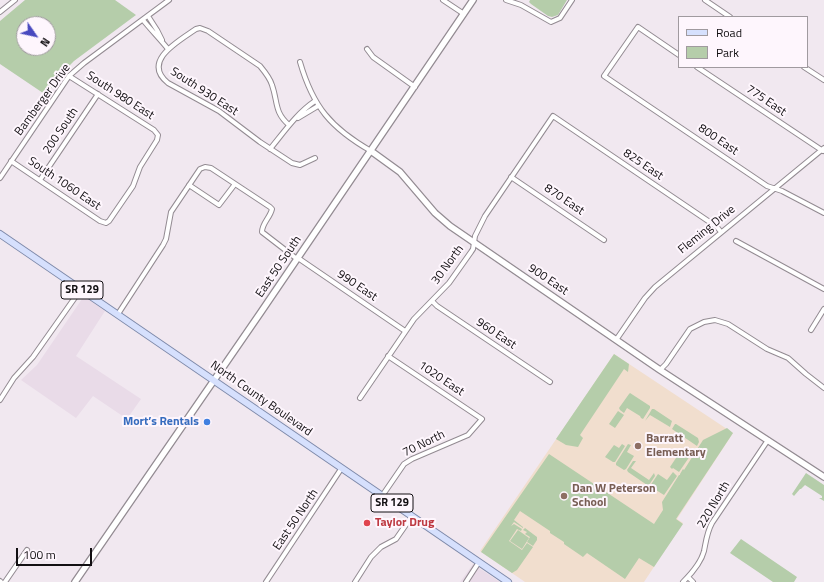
<!DOCTYPE html>
<meta charset="utf-8">
<style>
body{margin:0}
#map{position:relative;width:824px;height:582px;overflow:hidden;background:#f1e8f0;font-family:"Titillium Web",sans-serif}
canvas{display:block}
.legend{position:absolute;left:678px;top:16px;width:130px;height:52px;box-sizing:border-box;background:#fef6fd;border:1px solid #a09a9f;margin:0;padding:5px 7px;list-style:none;font-size:12px;color:#120f12}
.legend li{display:flex;align-items:center;gap:8px;height:20px}
.legend b{width:20px;border:1px solid #a09a9f}
.north{position:absolute;left:16px;top:16px;width:40px;height:40px;box-sizing:border-box;background:#fef6fd;border:1px solid #a09a9f;border-radius:50%;rotate:124deg;font-size:11px;font-weight:700;line-height:16px;text-align:center;color:#120f12}
.north::after{content:'';display:block;margin:auto;width:14px;height:18px;background:#4849bf;clip-path:polygon(50% 0,100% 100%,50% 72%,0 100%)}
.scale{position:absolute;left:16px;top:548px;width:76px;height:18px;box-sizing:border-box;border:2px solid #120f12;border-top:0;padding-left:5px;font-size:12px;line-height:14px;white-space:nowrap;color:#120f12;-webkit-text-stroke:3px #fef6fd;paint-order:stroke}
</style>
<div id="map">
<canvas width="824" height="582"></canvas>
<ul class="legend">
<li><b style="height:5px;background:#d6e0fd"></b>Road</li>
<li><b style="height:11px;background:#b5cdaa"></b>Park</li>
</ul>
<div class="north">N</div>
<div class="scale">100 m</div>
</div>
<script>
const g = document.querySelector('canvas').getContext('2d');
g.lineJoin = 'round';
function fillPath(path, color) { g.fillStyle = color; g.fill(path, 'evenodd'); }
function trace(path, color, width, dash) { g.strokeStyle = color; g.lineWidth = width; g.lineCap = dash ? 'butt' : 'round'; g.setLineDash(dash || []); g.stroke(path); }
function label(font, color, halo, rows, align = 'center') {
  g.font = font + ' "Titillium Web",sans-serif'; g.lineWidth = 4; g.setLineDash([]); g.textBaseline = 'middle'; g.strokeStyle = halo; g.fillStyle = color; for (const [text, x, y, turn = 0] of rows) {
    g.save(); g.translate(x, y); g.rotate((+turn || 0) * Math.PI / 180); g.textAlign = isNaN(turn) ? turn : align; if (halo) g.strokeText(text, 0, 0); g.fillText(text, 0, 0); g.restore();
  }
}
fillPath(new Path2D(`
 M84,296L105,311L76,356L141,399L127,419L93,396L76,418L21,380L37,365Z
 M473,564L500,582H460Z`), '#e9dbe8');
fillPath(new Path2D(`
 M614,354L733,433L677,519L683,523L644,582H525L480,551Z`), '#f1dece');
fillPath(new Path2D(`
 M25,0H115L136,15L74,61L63,72L46,95L0,64V21ZM24,24H48V48H24Z
 M530,0H567L558,15L552,17L548,16L531,4L529,2Z
 M614,354L629,364L628,372L624,369L580,435L583,438L578,447L566,445L556,439Z
 M630,393L650,406V408L643,419L641,418L640,416L627,408L624,413L620,410L619,408L629,394Z
 M652,409H654L672,421L670,427L650,415L645,421Z
 M618,411L624,415L615,428L609,424Z
 M675,424H676L698,438L699,442L697,446L672,429Z
 M727,428L733,433L676,519L683,524L654,567L639,558L625,579L587,553L583,557L564,544V542L550,533V531L520,511L514,520L523,527V528L514,522L511,526L514,524L522,529L521,531L517,529L509,541L522,550L527,543L533,547L517,570L512,573L481,552L549,454L654,524L663,510L662,502L679,475H680V474L683,469L684,470L703,440Z
 M622,444L625,446L615,462H613L605,457L614,445L619,448Z
 M628,444L631,445L627,452L634,456L626,469L624,470L616,465V463Z
 M682,449L684,451L683,452L690,456L679,472L673,468L672,469L670,467Z
 M633,461H636L631,468L649,480L654,473L655,476L649,485H647L628,472L627,470Z
 M673,472L677,476L664,495L651,487L650,486L658,474L667,480Z
 M806,473L824,485V501L819,498H822V496L805,485L801,489H800L794,496L792,494Z
 M525,528L537,537V540L533,546L527,542L530,537L525,534L527,532L523,530Z
 M518,530L529,538L522,549L510,541Z
 M741,539L797,577L794,582H773L730,553Z`), '#b5cdaa');
const street = new Path2D(`
 M443,0L464,14
 M506,0L521,5L551,22L560,18L572,0
 M705,0L730,17
 M0,12L15,0
 M148,16L157,30L162,40
 M143,20C151,30 160,39 168,49
 M367,49L373,57L415,87
 M679,55L638,27L604,76L767,186L782,191L824,213
 M300,62C313,107 331,128 371,151
 M697,67L823,151
 M804,67L824,80
 M298,118L318,106
 M289,125C274,112 278,102 272,85C270,78 265,72 260,66L208,31L200,28L196,29C179,41 141,61 168,83L219,111L260,142L292,163L300,165L315,158
 M270,149C284,132 297,113 315,101
 M11,161L100,221L106,223L109,221L133,186L140,167L157,140L158,135L154,130L69,76
 M511,177L604,240
 M0,178L69,76L84,63L169,0
 M40,180L98,94
 M189,185L219,205L235,184
 M736,241L824,289
 M298,258L405,331
 M432,301L437,306L550,382
 M118,314L163,245L166,239L171,212L200,169L205,167L211,168L270,207L272,209C270,218 262,223 262,232L297,259
 M811,330L824,309
 M616,340L645,298L655,287L824,148
 M660,370L666,364L690,329L704,322L715,320L728,324L767,349L788,358L806,374L824,388
 M360,398L414,319L449,283L471,252L473,249L475,236L485,216L553,116L717,227L721,232
 M0,400L14,378L33,357L81,289
 M382,496L404,464L412,459L468,435L482,419L388,356
 M688,577L693,582
 M0,581L1,582
 M5,582L27,550
 M266,582L341,469
 M355,582L371,557L381,547L396,539L412,516
 M466,582L479,562
 M683,582C692,573 701,563 704,551C706,541 707,532 712,523L768,440`);
const secondary = new Path2D(`
 M371,151L400,172L435,213L450,226L660,370L824,477
 M75,582L261,312L473,0`);
const primary = new Path2D(`
 M0,234L508,582`);
trace(street, '#938b92', 6);
trace(secondary, '#938b92', 8);
trace(primary, '#7f8aaa', 8);
trace(street, '#fff', 4);
trace(secondary, '#fff', 5.5);
trace(primary, '#d6e0fd', 6);
for (const [x, y, r, color] of [
 [207,422,4,"#3f7fe0"],
 [638,446,4,"#8d6e63"],
 [564,496,4,"#8d6e63"],
 [367,523,4,"#e0444e"]
]) { const dot = new Path2D(); dot.arc(x, y, r, 0, 2 * Math.PI); g.fillStyle = color; g.fill(dot); trace(dot, '#fef6fd', 1.5); }
for (const [x, y, w] of [
 [82,290,42],
 [392,503,42]
]) { const box = new Path2D(); box.roundRect(x - w / 2, y - 9, w, 18, 3); g.fillStyle = '#fef6fd'; g.fill(box); trace(box, '#120f12', 1); }
label('bold 11px', '#120f12', null, [
 ["SR 129",82,290],
 ["SR 129",392,503]
]);
label('12px', '#120f12', '#fef6fd', [
 ["South 930 East",204,92,33],
 ["South 980 East",120,96,33],
 ["Bamberger Drive",43,100,-54],
 ["775 East",766,101,34],
 ["200 South",61,131,-56],
 ["800 East",718,140,34],
 ["825 East",643,165,34],
 ["South 1060 East",64,184,34],
 ["870 East",564,200,34],
 ["Fleming Drive",707,230,-39],
 ["30 North",448,265,-54],
 ["East 50 South",279,267,-56],
 ["900 East",548,280,34],
 ["990 East",357,286,34],
 ["960 East",496,334,34],
 ["1020 East",441,379,34],
 ["North County Boulevard",261,399,35],
 ["70 North",424,444,-26],
 ["220 North",714,505,-59],
 ["East 50 North",296,520,-56]
]);
label('bold 12px', '#366cbe', '#fef6fd', [
 ["Mort’s Rentals",199,422]
], 'right');
label('bold 12px', '#785e54', '#fef6fd', [
 ["Barratt",646,439],
 ["Elementary",646,453],
 ["Dan W Peterson",572,489],
 ["School",572,503]
], 'left');
label('bold 12px', '#be3a42', '#fef6fd', [
 ["Taylor Drug",375,523]
], 'left');
</script>
